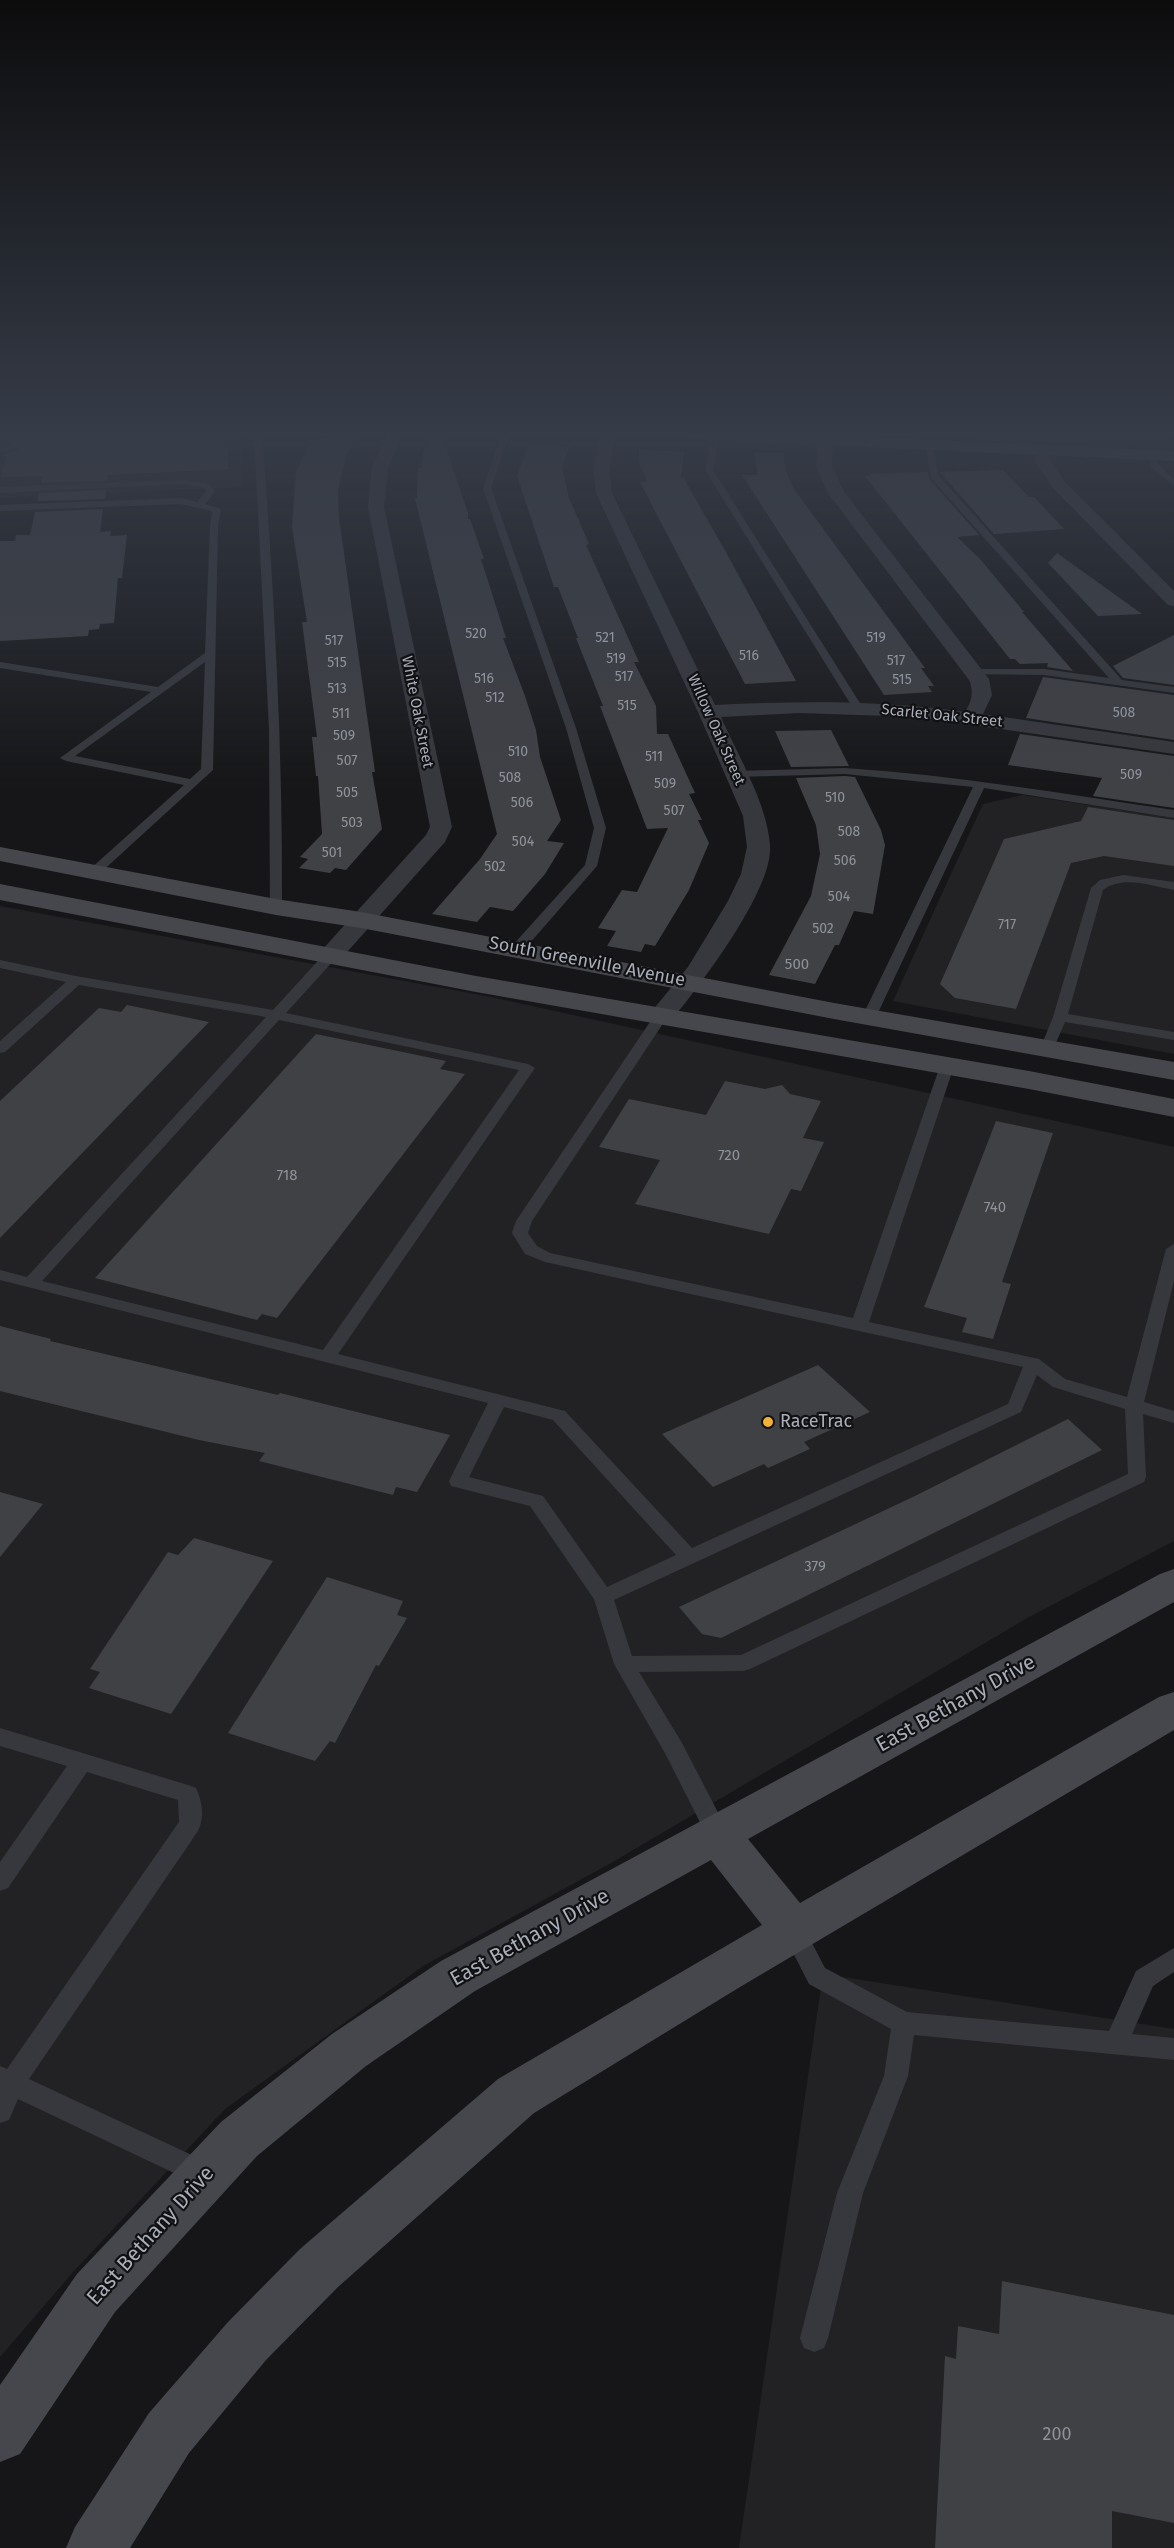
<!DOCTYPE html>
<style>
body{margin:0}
canvas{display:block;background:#161618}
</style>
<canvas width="1174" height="2548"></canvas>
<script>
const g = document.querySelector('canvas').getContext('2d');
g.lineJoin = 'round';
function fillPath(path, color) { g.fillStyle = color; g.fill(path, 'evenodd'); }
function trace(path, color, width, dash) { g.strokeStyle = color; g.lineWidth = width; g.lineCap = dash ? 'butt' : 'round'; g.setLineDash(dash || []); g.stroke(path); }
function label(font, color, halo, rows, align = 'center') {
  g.font = font + ' "Fira Sans",sans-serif'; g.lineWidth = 4.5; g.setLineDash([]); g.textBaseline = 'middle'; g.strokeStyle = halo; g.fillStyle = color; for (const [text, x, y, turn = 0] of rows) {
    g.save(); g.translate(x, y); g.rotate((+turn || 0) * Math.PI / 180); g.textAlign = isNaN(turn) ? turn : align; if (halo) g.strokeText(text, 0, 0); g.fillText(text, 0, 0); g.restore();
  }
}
fillPath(new Path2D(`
 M0,433H241L242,487L0,498Z
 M1023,795L1174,818V1054L893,1001L983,804Z
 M0,906L491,997L1174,1147V1541L1029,1617L611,1863L423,1966L225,2109L73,2272L0,2357Z
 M823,1974L1174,2029V2548H739Z`), '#222225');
fillPath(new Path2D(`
 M889,433H1174V447L888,437Z`), '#1e261f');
fillPath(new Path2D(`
 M0,433L227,435L228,469L108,475L107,481L41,483L43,476L1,477L6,457L1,455L20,449L21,446L16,436Z
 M330,433H360L346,456L338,490L339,518L375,772H372L382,829L346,870L335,868L330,873L299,868L308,859L300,857L322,834L318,776H316L312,737H317L302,622H307L292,527L296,472L309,445H314L319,438H326Z
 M432,433H441L468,513V519H470L484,559H481L506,638H503L525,696L536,730L540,757L561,820L547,841L564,843L545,874L513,911L490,907L477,922L432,914L480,859L497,834L415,498H417L418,468H421L423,454Z
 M529,443L570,446L562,468L569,498L589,544L586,545L639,662H634L656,706L657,734H668L695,793L689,794L702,820H698L709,843L689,890L655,946L645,944L641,952L607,946L616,931L598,928L622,890L637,892L668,828L647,829L600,706H603L576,638H578L558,587H554L517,476Z
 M639,449L684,452L681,477H683L727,554L796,681L745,684L640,482L647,481L640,466Z
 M754,453H784L786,472L794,489L925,668H921L934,686H928L932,692L884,695L742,475H758Z
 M1003,470L1029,497H1034L1064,529L994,534L940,472Z
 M928,472L929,479L979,535L957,537L980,559L1024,612H1022L1073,671L1047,667L1048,663L1020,664L1015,659H1010L865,476H870L869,474Z
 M106,490L105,499L37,501L39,493Z
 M103,509L100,532L111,531L110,536L127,535L122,578H118L114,623L100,624L99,629L89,630L88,636L0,641V541H15L16,535H30L35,512Z
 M1057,553L1142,614L1098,616L1048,563Z
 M1174,635V685L1123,678L1113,666Z
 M1043,677L1174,695V740L1026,718Z
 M831,730L849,766L791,767L775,731Z
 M1020,734L1174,756V808L1093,796L1102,778L1008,765Z
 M845,776L855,777L881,830L885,845L873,914L854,911L839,945H835L815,984L769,975L811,896L820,854L816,825L796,778Z
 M1088,807L1174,820V866L1104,856L1071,863L1016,1009L955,998L940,984L1004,839L1081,821Z
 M127,1005L209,1022L0,1238V1101L99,1008L121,1012Z
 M316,1034L446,1061L440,1069L465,1074L277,1318L262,1314L257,1320L95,1278Z
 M725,1081L765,1089L782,1085L790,1094L821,1101L803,1138L824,1142L801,1191L791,1189L769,1234L635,1204L660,1160L599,1147L629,1099L706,1115Z
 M996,1121L1053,1133L1002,1282L1011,1284L993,1339L962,1332L967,1318L924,1307Z
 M0,1326L51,1339L50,1341L278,1395L280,1393L450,1435L417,1492L396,1487L393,1495L259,1461L265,1453L199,1440L0,1391Z
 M818,1365L870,1412L804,1442L810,1449L768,1468L764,1464L713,1487L662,1434Z
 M1068,1419L1102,1450L721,1638L702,1634L679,1607L915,1496Z
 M0,1492L43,1504L0,1557Z
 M194,1538L273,1561L171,1714L89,1688L100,1672L90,1669L168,1552L178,1555Z
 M327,1577L403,1601L397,1615L407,1618L379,1666L376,1665L335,1743L330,1741L315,1761L228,1733Z
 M1002,2281L1174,2315V2523L1112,2511V2548H935L945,2356L956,2359L958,2326L999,2334Z`), '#404145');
fillPath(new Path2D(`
 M254,433H262C274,591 283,749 282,907L276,911L270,907L269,729Z
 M502,433H510L491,488L576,728L606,828L597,866L522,952L517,953L510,949L512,946L585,865L594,828L566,728L483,488Z
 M718,433H726L717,449L713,470L863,708L862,710H854L853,708L705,470L709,449Z
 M0,436L16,438L19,447L0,453V449L11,446L10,442L0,440Z
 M929,444L933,446L938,475L1122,680L1174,687V693L1044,675L969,674V670L973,669H1044L1109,678L931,478L925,446Z
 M1149,453H1155L1158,464L1174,479V486L1151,467Z
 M180,480L207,483L215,491L205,504L221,509L218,527L213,770L98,875L94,876L88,872L90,869L184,785L66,761L60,758L151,692L0,668V662L158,687L205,653L210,527L212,511L181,504L0,511V505L181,498L197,502L206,491L202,487L180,484L0,493V487ZM205,662L201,769L190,779L75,756Z
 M845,768C956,775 1064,794 1174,810V818L984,788L876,1017L869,1021L862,1017L973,787L845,774L736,777L730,774L736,771Z
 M1123,875L1174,882V890C1151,886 1123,875 1103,890L1068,1014L1174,1032V1040L1065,1022L1052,1052H1042L1040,1049L1053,1017L1091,888L1100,880Z
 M331,951L338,955L336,958L286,1013L528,1064L535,1068L338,1354L565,1411L692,1548L1008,1404L1023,1367L545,1262L525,1254L512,1233L516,1221L656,1013L661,1012L668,1016L532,1221L528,1233L537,1246L550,1253L853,1318L940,1066L947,1062L954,1066L869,1322L1039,1359L1065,1379L1127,1397L1166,1249L1174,1244V1281L1144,1402L1174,1411V1423L1143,1414L1146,1477L1144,1482L750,1669L743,1671L639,1672L682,1743L726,1828L729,1835L726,1842L718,1844L710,1842L666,1755L614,1664L594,1599L530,1506L451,1486L449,1481L488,1403L0,1280V1270L27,1277L266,1017L79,985L5,1052L0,1053V1041L66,982L0,968V960L76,976L273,1010L326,952ZM279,1020L519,1070L323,1350L42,1281ZM1037,1375L1053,1387L1125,1409L1128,1474L741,1655L632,1656L614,1600L1021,1412ZM504,1407L553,1420L676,1555L607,1587L543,1496L469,1477Z
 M0,1728L188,1785L196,1788C202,1801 205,1817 198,1831L29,2079L211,2164L215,2173L211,2182L202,2186L193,2182L18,2099L9,2120L0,2123V2066L7,2069L179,1822L178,1800L87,1772L8,1888L0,1891V1862L67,1766L0,1746Z
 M794,1921L802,1924L825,1968L907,2012L1109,2031L1136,1971L1174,1948V1972L1153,1986L1132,2034L1174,2038V2060L914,2035L908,2076L863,2193L828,2338L824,2348L814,2352L804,2348L800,2338L837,2193L884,2076L891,2029L809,1984L782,1931L786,1924Z`), '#37383d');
fillPath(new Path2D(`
 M389,433H404L388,467L384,507L452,827L445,842L340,960L331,963L322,960L318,955L322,950L426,835L430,827L368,507L372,467Z
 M602,433H617L609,466L612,493L715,705C799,701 882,700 965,712C972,701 974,692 969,680L828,493L816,467L819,433H833L832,467L844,492L989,679L992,695L983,714L1174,742V754L918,717L800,713L721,717C738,756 767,803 770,845C774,889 699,987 670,1022L661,1024L652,1022L648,1016L688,967L728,901L741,874L747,847L743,816L698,712L596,493L593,466Z
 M1040,445L1048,450L1052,463L1065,482L1174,591V606L1168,605L1053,488L1036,463L1032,450Z`), '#37383d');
fillPath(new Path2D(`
 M664,433H779L1174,451V461L672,438Z
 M0,847L276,899L361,912L834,1003L1174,1062V1080L834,1019L361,928L276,915L0,861Z
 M0,884L476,976L1029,1071L1174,1099V1117L1029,1089L476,992L0,900Z
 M1174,1569V1602L748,1839L800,1903L1159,1697L1174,1692V1730L740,1987L534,2113L338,2287L266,2360L189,2453L130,2548H66L75,2527L149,2413L228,2322L300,2249L498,2079L762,1925L711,1860L475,1991L366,2066L257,2156L115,2312L20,2454L0,2462V2385L77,2274L221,2122L332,2034L441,1961L1160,1574Z`), '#45474d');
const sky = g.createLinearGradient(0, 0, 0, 790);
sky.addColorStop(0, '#0c0c0d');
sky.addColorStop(0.55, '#363c48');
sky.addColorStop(1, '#363c4800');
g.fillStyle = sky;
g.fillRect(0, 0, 1174, 790);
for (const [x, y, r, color] of [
 [768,1422,6,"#f2b134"]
]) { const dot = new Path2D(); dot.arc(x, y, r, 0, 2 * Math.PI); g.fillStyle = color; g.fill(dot); trace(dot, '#111113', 2); }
label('14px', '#8e929b', null, [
 ["520",476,634],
 ["521",605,638],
 ["519",876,638],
 ["517",334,641],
 ["516",749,656],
 ["519",616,659],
 ["517",896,661],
 ["515",337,663],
 ["517",624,677],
 ["516",484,679],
 ["515",902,680],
 ["513",337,689],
 ["512",495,698],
 ["515",627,706],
 ["508",1124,713],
 ["511",341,714],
 ["509",344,736],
 ["510",518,752],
 ["511",654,757],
 ["507",347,761],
 ["509",1131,775],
 ["508",510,778],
 ["509",665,784],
 ["505",347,793],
 ["510",835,798],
 ["506",522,803],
 ["507",674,811],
 ["503",352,823],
 ["508",849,832],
 ["504",523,842],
 ["501",332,853],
 ["506",845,861],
 ["502",495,867],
 ["504",839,897],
 ["717",1007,925],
 ["502",823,929]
]);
label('15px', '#a8adb8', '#111113', [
 ["White Oak Street",417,712,79],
 ["Scarlet Oak Street",942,716,6],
 ["Willow Oak Street",716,730,66]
]);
label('15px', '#8e929b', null, [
 ["500",797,965],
 ["720",729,1156],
 ["718",287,1176],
 ["740",995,1208],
 ["379",815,1567]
]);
label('18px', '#a8adb8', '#111113', [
 ["South Greenville Avenue",587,962,11]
]);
label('18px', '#a8adb8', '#111113', [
 ["RaceTrac",780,1422]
], 'left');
label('18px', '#8e929b', null, [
 ["200",1057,2435]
]);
label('21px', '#a8adb8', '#111113', [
 ["East Bethany Drive",956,1704,-29],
 ["East Bethany Drive",530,1938,-29],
 ["East Bethany Drive",151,2236,-48]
]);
</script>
